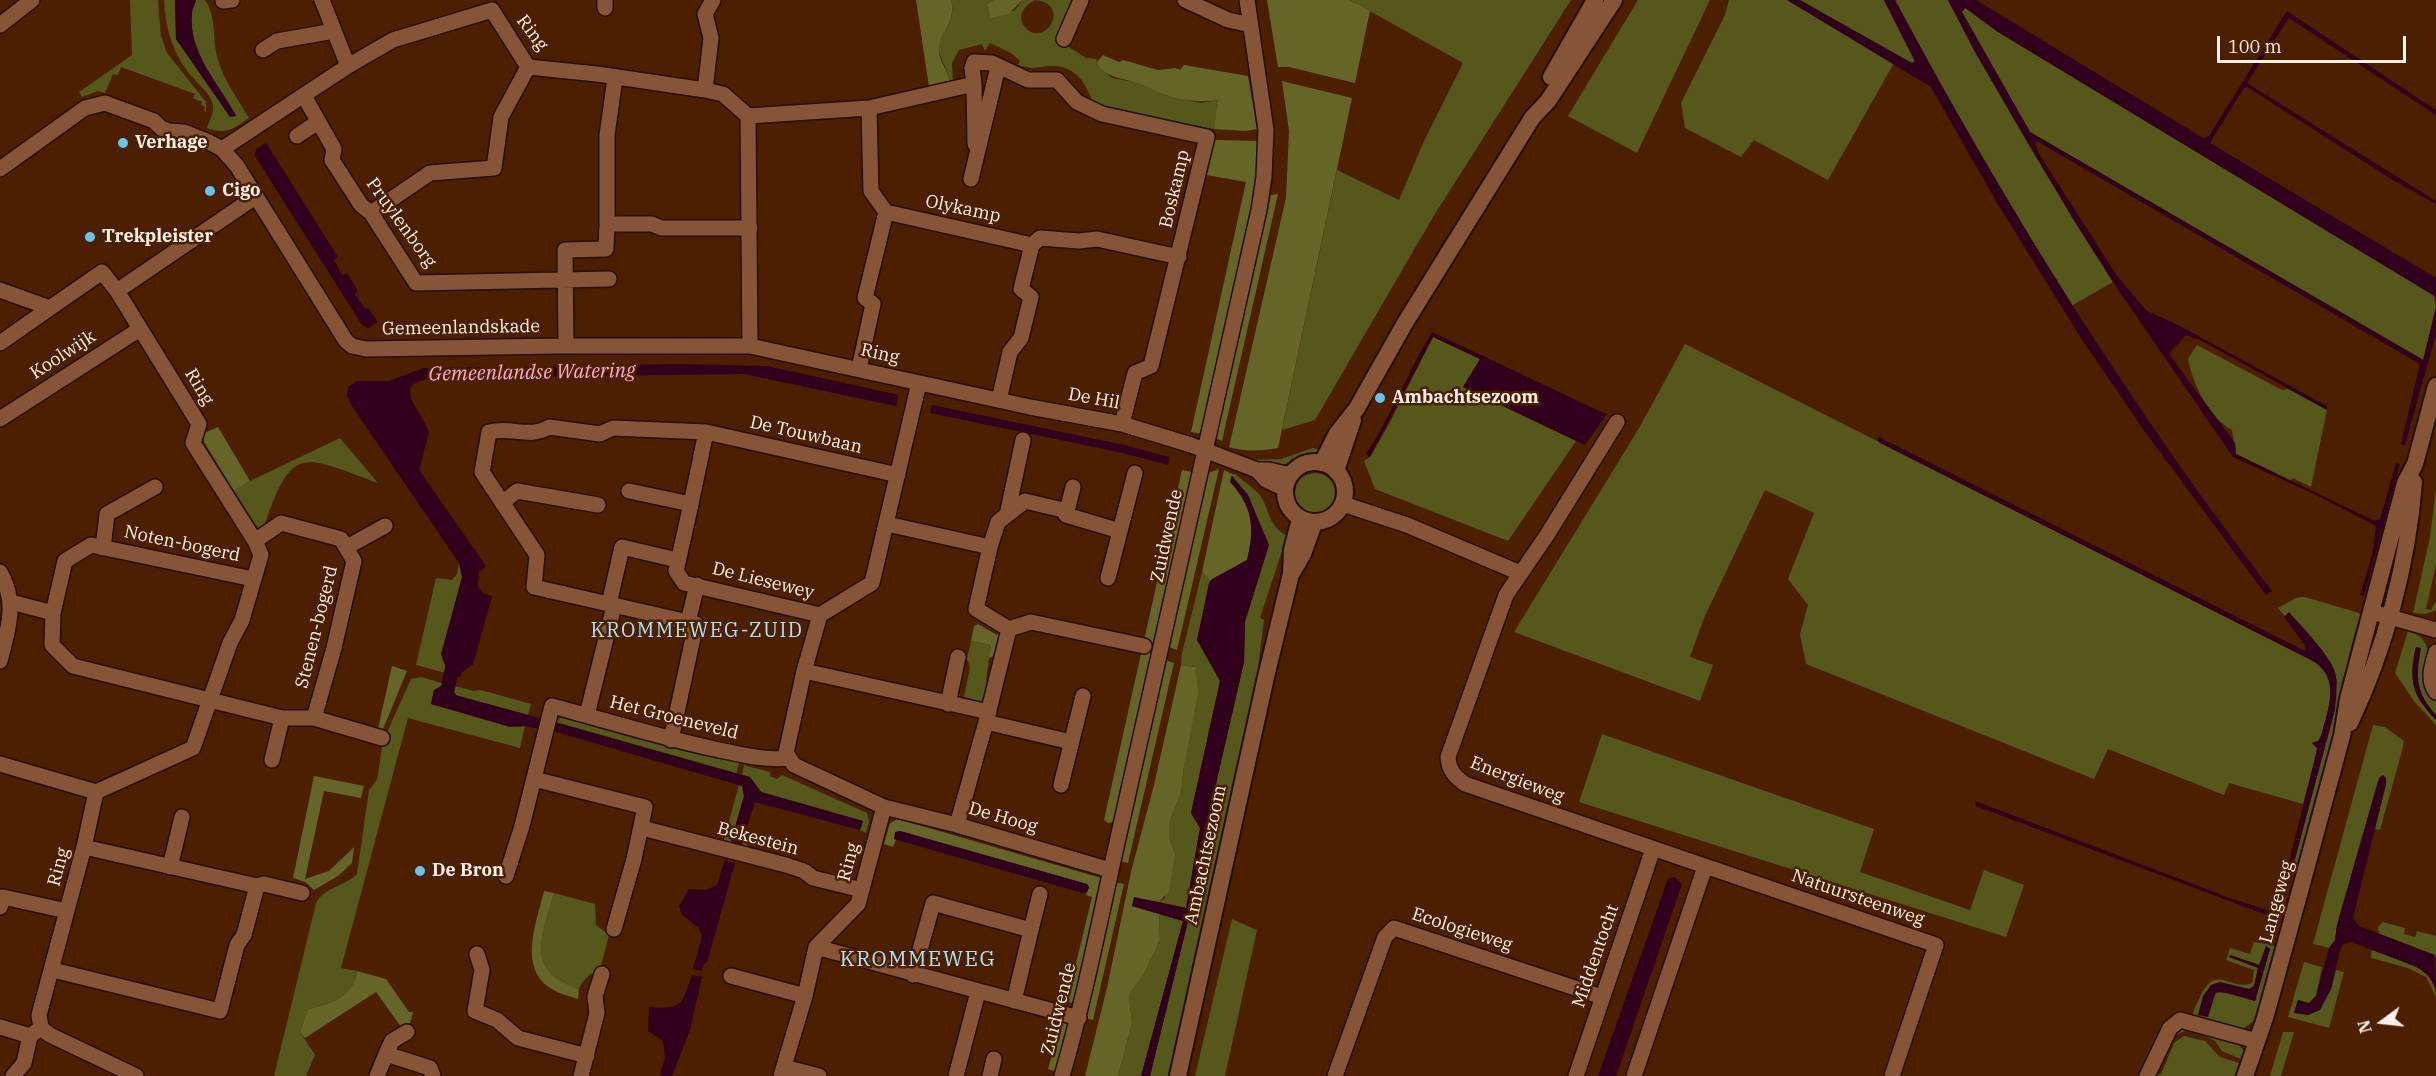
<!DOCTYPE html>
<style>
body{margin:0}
#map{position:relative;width:2436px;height:1076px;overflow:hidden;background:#4c1f00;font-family:"IBM Plex Serif",serif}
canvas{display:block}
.north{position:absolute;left:2352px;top:992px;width:60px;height:60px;-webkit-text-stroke:4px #4c1f00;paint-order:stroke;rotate:255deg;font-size:16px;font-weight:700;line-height:24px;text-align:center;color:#fef1eb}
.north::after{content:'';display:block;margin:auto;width:21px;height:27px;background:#fef1eb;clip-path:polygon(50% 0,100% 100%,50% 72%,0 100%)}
.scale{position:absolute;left:2217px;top:36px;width:189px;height:27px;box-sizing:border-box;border:3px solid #fef1eb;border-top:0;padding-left:8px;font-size:18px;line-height:21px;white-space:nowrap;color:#fef1eb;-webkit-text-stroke:4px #4c1f00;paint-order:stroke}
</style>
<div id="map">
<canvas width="2436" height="1076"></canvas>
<div class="north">N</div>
<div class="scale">100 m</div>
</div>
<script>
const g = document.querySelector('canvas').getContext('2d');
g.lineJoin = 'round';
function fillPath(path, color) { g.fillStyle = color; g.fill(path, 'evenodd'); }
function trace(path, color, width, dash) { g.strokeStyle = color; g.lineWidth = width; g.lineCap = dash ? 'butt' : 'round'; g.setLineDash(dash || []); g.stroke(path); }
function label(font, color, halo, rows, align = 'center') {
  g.font = font + ' "IBM Plex Serif",serif'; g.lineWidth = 5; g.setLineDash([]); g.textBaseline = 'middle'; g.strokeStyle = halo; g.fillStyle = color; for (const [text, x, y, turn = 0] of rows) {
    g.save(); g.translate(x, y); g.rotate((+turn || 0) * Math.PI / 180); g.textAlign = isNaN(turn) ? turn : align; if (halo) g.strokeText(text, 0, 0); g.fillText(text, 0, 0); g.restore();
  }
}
fillPath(new Path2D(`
 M130,0H158L161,36L167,53L206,102V112L204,111L205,107L201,105L202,102L193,98L195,94L121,67L118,75L113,74L105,93L98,91L82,97L79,92L132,55Z
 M164,0H175L176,39L231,117L236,115C219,84 186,52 192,13C192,9 195,5 196,0H205C217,17 212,40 218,60C224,81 238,99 249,118C234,129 225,135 207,128C209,121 216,109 212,102C209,93 201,87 195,80C173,56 166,32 164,0Z
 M951,0H995L987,4L990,18L1015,10L1023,0H1076L1058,40L1086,58L1097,59L1096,64L1112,78L1135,82L1163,94L1201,103L1219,100L1214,129L1095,107C1088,88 1078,67 1055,66C1040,65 1034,71 1018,65L1020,61L1011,53L990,43L985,51L982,44L959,50L952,63L953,81L949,82C950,69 938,60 939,46C941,28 957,23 951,0ZM1035,0C1073,4 1044,50 1025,27C1016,16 1025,5 1035,0Z
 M1350,0H1571L1433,217L1315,420L1282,430L1337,170L1399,200L1424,141L1463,63Z
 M1638,0H1710L1637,153L1568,116Z
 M1729,0H1787L1894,63L1828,180L1754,140L1741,157L1685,128L1681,103L1725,15Z
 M1800,0H1884L1915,62L1912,63L1897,57Z
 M1895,0H1948C1998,97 2055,190 2113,282L2071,306L1955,112Z
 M1965,7L1998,32L2434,295L2436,307L2424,360L2030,132L1962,12Z
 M1433,337L1480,359L1463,387L1576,441L1508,541L1375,489L1364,461L1370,457L1388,426Z
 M1685,344L2317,663C2341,684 2328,709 2321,736L2318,741L2312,743L2317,748L2316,754L2303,804L2229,783L2224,795L2108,749L2094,779L1806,664L1800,634L1808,605L1788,579L1814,513L1765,490L1704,618L1690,657L1713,665L1700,701L1514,632L1638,430Z
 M2197,345L2282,390L2288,389L2327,410L2311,487L2293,478L2290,481L2236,454L2232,430C2208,417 2193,384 2188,359Z
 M340,438L378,483C303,456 292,442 264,527L260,531L234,491L250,481Z
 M1313,448L1322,450C1316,455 1311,456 1304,458C1280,466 1276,469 1251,460L1281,459Z
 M1295 493a20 20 0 1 1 40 0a20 20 0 1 1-40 0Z
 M1232,474H1235C1242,480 1251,486 1258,493C1271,508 1265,523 1287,536L1260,618L1264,620L1257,676L1168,1076H1150L1189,917L1218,775L1244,662L1245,622L1249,606L1248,495L1232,476Z
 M2436,489V565L2426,609L2431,610L2436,601V610L2426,614L2413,613L2430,537Z
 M459,562L462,577L442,659L449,674L416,665L436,578L452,580L457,574Z
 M1202,572L1211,581L1197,640L1220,681L1191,813L1200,828L1186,908L1159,902L1165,898L1170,820L1181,793L1195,667L1181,665L1182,653Z
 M2298,597H2305L2359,613L2362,617L2363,627L2356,629L2346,668L2347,687L2301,858L2296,864H2294L2334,710L2337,679L2278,608Z
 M2408,631C2436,638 2428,667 2428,691L2436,701V715C2413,689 2419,678 2416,647C2407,678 2414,696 2436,720V725L2414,701L2395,673Z
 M971,641L991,645L986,680L989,684L985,703L964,697L970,667L967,659Z
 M421,677L445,684L434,690L431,704L518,727L525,726L520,748L408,718L341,968L357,971C353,998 330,1004 308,1009L300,1032L315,1055L306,1076H274L316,903C324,887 344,887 357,874L369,790L377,780L383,741L411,679Z
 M455,686L474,691L481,690L531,704L528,715L455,695L453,690Z
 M563,716L740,760L736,774L555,722Z
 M2373,725L2385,727L2404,741L2402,751L2380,830L2375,829L2386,784L2379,778L2337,925L2335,940L2329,948L2313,944Z
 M1602,734L1874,829L1860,872L1970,910L1984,870L2024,885L2006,937L1579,802Z
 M744,765L770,772V776L777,779L782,775L867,813L869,821L866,833L860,830L863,821L761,792L750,777L742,775Z
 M739,785L743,786L744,796L731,841L741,845L745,840L748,842L745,852L722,846Z
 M554,893L595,904L596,925L609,935L600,970C589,974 584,978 579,989C524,970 542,938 554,893Z
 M1159,914L1183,921L1141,1076H1118L1132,1023L1129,995L1144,974L1160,940Z
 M1232,919L1257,930L1225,1076H1195Z
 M2383,922L2405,928L2404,934L2415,937L2417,931L2436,936V957L2379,935L2378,927Z
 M2254,942L2273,945L2276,950L2256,1019L2244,1028L2237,1029L2193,1018C2192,1011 2197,1003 2201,995C2216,963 2232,992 2252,983L2254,970L2226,960L2230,948L2250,954ZM2266,946L2270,949L2255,1001L2221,992L2213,994L2216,983L2249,989L2254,986L2258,968L2230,955L2260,965Z
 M2372,950C2395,960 2436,965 2436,997L2426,977L2408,968L2371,958Z
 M2304,962L2322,967L2316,996L2309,1003L2298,1001L2294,1012L2331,990L2336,970L2344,972L2329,1028L2288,1017Z
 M2187,1029L2237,1043L2243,1050V1060L2222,1051L2215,1041L2202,1034L2187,1030L2168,1038L2178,1030Z
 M2283,1032H2294L2281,1076H2270Z
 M2184,1036L2205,1041L2220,1057L2242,1064L2237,1076H2157L2161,1074L2174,1043Z`), '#56571a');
fillPath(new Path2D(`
 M916,0H951C957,24 938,31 939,51C939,63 950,71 949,82L929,87Z
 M995,0H1023L1008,14L990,18L987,4Z
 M1267,0H1350L1370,11L1355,83L1289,67H1278Z
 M1103,55L1119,62L1123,60L1158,70L1175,68L1180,70L1184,65L1248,76L1257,129L1246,131L1214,129L1218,100C1200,103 1181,100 1163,94C1154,91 1146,86 1137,83C1119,77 1108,79 1096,63Z
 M1282,81L1352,98L1278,448C1261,451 1245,452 1229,447L1286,198L1289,131Z
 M1214,140L1259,141L1258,189L1202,434L1191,432L1246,182L1206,175Z
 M1278,194L1222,441L1216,438L1271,195Z
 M218,427L250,481L234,491L204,442V433Z
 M1219,469L1177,650L1169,647L1208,473Z
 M1182,470L1193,472L1114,822L1108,823L1104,820Z
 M1224,470L1232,474L1230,482C1253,506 1255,529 1247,560L1211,581L1202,572Z
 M978,624L997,635L1001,629L996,655L989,658L991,645L971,641L974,626Z
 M1165,660L1174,663L1128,863L1120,861Z
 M1181,665L1195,667L1198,693L1184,766L1181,793L1170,820L1169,839L1175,855L1169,891L1159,902L1134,898L1132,906L1159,914L1160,940L1144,974L1129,995L1132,1023L1118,1076H1085L1107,988L1131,872L1154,785Z
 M392,666L407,671L381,734L377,733Z
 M314,776L364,786L361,798L324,791L305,879L329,871L354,847L352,863L338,876L314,890L305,882L293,878Z
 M898,819L1101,878L1074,1004L1067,1001L1092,897L1086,895L1089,887L1087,884L900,831L894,839L896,840L893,847L884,844L890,823Z
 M1113,882L1124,884L1093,1020L1085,1018Z
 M544,891L554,893C542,938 524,970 579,989L578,999C569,996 559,994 552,989C517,969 537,921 544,891Z
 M357,971L386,979L409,1012H413L407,1035L376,992L305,1038L300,1032L308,1009C330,1004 353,998 357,971Z
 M1062,1020L1071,1029L1060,1073L1048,1069Z`), '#646526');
fillPath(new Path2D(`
 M175,0H196C195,5 192,8 192,13C188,53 219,83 236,116L230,117L176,39Z
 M1787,0H1800L1912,63L1915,61L1884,0H1895C2006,207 2129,405 2272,591L2266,595L2143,429L2081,338L1996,201L1931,87Z
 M1948,0H1976L2203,138L2209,136L2287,11L2436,110V115L2289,18L2247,83L2436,201V204L2393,180L2247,87L2244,88L2210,143L2436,278V297L1998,32L1965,8L1962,12L2030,132L2423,360L2436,307V334L2405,445L2401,444L2420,364L2059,154L2037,141L2035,143L2038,152L2117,276L2147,311L2180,326L2327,406V410L2202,341L2186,335L2170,352L2171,357L2235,443L2236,454L2375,521L2380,519L2396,463L2400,464L2364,596L2360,595L2361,592L2373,551L2376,526L2316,495L2233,457L2113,282L2073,219L1976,54Z
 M266,143L338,257L334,260L342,275L347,273L358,291L355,294L365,309L368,308L378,322L368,328L362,325L255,156L256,149Z
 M1432,332L1597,410L1607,414L1585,445L1463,387L1480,359L1433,337L1370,457L1366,454C1392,415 1408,371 1432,332Z
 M680,364L767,366L899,395L896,406L744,374L435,378C387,382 422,410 429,432L419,470L486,566L479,572L478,586L483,593L492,596L473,665L462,672L460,677L449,674L441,654L462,577L459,563L352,406L347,396L348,387L357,381H389L424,368Z
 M932,405L1124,445L1169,457L1168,465L1123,453L930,413Z
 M1879,437L2305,651V645L2284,617L2289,612C2302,627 2329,654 2335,672C2338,684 2336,698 2335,710L2276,929L2270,927L2271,917L2264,914L1976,806L1975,801L2230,898L2273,912L2289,862L2316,754L2317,748L2312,743L2318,741L2321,736C2328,709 2342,677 2311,660L1880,443L1877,440Z
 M1232,476L1248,495L1269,545L1245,622L1244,662L1218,775L1189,917L1150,1076H1141L1183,921L1132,906L1134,897L1186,908L1200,828L1191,813L1220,681L1197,640L1209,583L1212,579L1247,560C1255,529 1253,506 1230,482Z
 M2416,647L2421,648C2416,677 2415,692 2436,715V720C2411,694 2409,682 2416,647Z
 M445,684L455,686L453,690L455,695L543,719L540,729L525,726L510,727L431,704L434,690Z
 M555,722L750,777L761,792L863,821L860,830L755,802L741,845L731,841L744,796L742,786L553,731Z
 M2383,775L2386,778V784L2353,918L2359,926L2435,955L2436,989L2429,976L2419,968L2352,942L2343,944L2340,950L2331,989L2320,1010L2308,1015L2294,1013L2298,1000L2309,1003L2316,996L2329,948L2335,940L2337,925L2379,778Z
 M900,831L1087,884L1089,887L1087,892L1083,893L894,839L895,832Z
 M725,860L735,863L707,962L703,965L702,971L693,969L702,936L699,928L682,915L679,906L689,889L706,890L717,885Z
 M1675,877L1682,884L1616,1076H1598L1668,879Z
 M2266,946L2270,949L2255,1001L2229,993L2216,992L2208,1017L2198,1015L2203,996L2211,985L2220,982L2249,989L2254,986L2258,968L2229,957L2230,955L2259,965Z
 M692,975L702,977L690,1030L672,1076H660L665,1057L663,1041L648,1031L649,1007C683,1010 682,1004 692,975Z`), '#30001c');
trace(new Path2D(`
 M450,698L446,697L454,659`), '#30001c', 14);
const minor = new Path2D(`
 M322,0L348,66
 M1185,0L1228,20L1251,25
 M223,1L232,0
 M605,8V0
 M0,25L32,0
 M1064,39L1081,0
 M263,50L277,41L334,31
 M974,84L975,144
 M705,90L711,38L705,14L713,0
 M304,96L334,149L332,160L361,205L371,213L416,283L609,279
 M748,116L869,108L974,84L972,68L974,62L992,63L1028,80H1057L1077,102L1102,114L1207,137L1151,366L1135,373L1122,424
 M297,136L318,122
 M222,149L348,66L393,40L492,10L528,67L597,74L705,90L723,94L748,116L750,346
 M0,169L85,108L105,103L154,121L161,128L168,131L184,132L209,142L222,149L237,166L346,341L352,346L366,349L559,346H750L1030,407L1122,424L1191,445L1257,470H1269L1290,475
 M971,179L998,67
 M886,212L1032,245L1040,238L1079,241L1097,239L1179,257
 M371,213L430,173L494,168L501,117L528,67
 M607,224V135L615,78
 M0,290L50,308L102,272L117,291
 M0,343L50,308
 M566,346L565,250L606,249L607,224H652L661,228H750
 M859,369L873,304L865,298L886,212L871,191L869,108
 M999,400L1010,352L1021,338L1031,297L1021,289L1032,245
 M0,419L140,329
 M1617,422L1547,535L1506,595L1448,757C1449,770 1454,776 1465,784L1936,945L1892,1076
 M1257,470L1266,480L1285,489
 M629,491L691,504L676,571L684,583L820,615
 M502,503L517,491L598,505
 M691,504L706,432
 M1343,504L1407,525L1520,573
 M1007,515L1023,440
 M1066,515L1073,487
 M887,524L990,547L998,522L1025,501L1063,510L1066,515L1120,531
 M347,547L385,526
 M103,548L107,514L155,487
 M0,572C18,603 8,629 0,661
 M1108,578L1135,473
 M253,579L91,545L65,561L53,613L52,645L73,666L282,718H314L334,648L354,561L341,539L281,523L255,541
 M11,602L53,613
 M609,604L622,547L677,560
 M2372,612L2436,630
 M688,622L534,587L537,555L482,472L489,432C511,426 530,439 549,427L600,434L613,428L706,432L898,475
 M1009,629L1031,622L1144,646
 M2436,652C2432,666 2427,680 2436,692
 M804,671L989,712
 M948,704L958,657
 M587,715L614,606
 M314,718L382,738
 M986,722L1071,742
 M671,740L696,624L688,622L697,585
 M272,760L282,718
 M0,764L96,792
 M534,779L645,807L634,859L614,929
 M1061,785L1083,696
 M884,807L957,825L1110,870
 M957,825L986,722L1009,629L976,609L990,547
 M642,828L786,865L804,871L813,878L862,890
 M170,867L182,817
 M506,876L522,826L552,706C608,721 662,738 719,750C741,754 765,761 788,758
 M257,886L264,884L302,893
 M0,907L3,897L67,911
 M1031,930L1040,894
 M816,947L1079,1018
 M477,954L482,970L475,1011L497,1020L518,1038L587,1056
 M53,970L220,1011L237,945L244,935L257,886L84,847
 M913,975L933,903L1031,930L1014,1001
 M731,976L805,996
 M0,1027L30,1036L38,1030
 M386,1054L392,1041L407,1032
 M784,1067L819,1076
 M13,1076L24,1063L30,1036
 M136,1076L50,1035L41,1028L39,1015L84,847L96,792L193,748L230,643L242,620L261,555L255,541L193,443L199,424L117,291L255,197
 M377,1076L386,1054L430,1068L433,1076
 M581,1076L597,1013L595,996L602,974
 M781,1076L805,996L816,947L858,904L884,807L794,765L786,753L804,671L820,615L872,583L919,383
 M956,1076L978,992
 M990,1076L994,1059
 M1062,1076C1087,990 1103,903 1123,816C1170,614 1215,412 1259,210L1264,177L1266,130L1247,0
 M1335,1076L1385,937L1394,928L1602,997
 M1576,1076L1653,849
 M1634,1076L1705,867
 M2147,1076L2170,1028L2180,1020L2257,1041`);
const tertiary = new Path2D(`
 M1551,77L1595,0
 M1285 492a30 30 0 1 1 60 0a30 30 0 1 1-60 0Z
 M1322,463L1336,435L1357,408L1405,323L1532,118L1548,101L1614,0
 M1336,471L1353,420
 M1292,573L1303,554L1314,523
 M1178,1076L1266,677L1291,574L1292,550L1300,519`);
const secondary = new Path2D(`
 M2350,723C2385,650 2408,563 2414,482
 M2245,1076L2265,1018L2305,873L2342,736L2348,699L2405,483L2415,464L2436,386`);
trace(minor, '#260e02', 18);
trace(tertiary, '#260e02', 20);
trace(secondary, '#260e02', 20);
trace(minor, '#865437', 15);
trace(tertiary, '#865437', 16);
trace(secondary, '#865437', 16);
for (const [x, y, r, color] of [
 [123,143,6,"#67c4f0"],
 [210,191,6,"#67c4f0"],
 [90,237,6,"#67c4f0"],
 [1380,398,6,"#67c4f0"],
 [420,871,6,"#67c4f0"]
]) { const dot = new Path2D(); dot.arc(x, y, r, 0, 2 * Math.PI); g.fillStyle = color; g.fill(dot); trace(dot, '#4c1f00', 2); }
label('18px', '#fef1eb', '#4c1f00', [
 ["Ring",532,33,53],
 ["Boskamp",1175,189,-77],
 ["Olykamp",963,209,12],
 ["Pruylenborg",401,223,54],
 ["Gemeenlandskade",461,328,-1],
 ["Ring",880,354,13],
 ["Koolwijk",63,355,-33],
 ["Ring",199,387,59],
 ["De Hil",1094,399,10],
 ["De Touwbaan",806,435,13],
 ["Zuidwende",1167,536,-78],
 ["Noten-bogerd",182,544,12],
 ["De Liesewey",763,581,14],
 ["Stenen-bogerd",317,627,-76],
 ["Het Groeneveld",674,718,14],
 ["Energieweg",1517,780,21],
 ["De Hoog",1003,818,16],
 ["Bekestein",758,839,15],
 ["Ambachtsezoom",1206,855,-78],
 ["Ring",849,862,-75],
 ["Ring",59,867,-75],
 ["Natuursteenweg",1858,898,19],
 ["Langeweg",2277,902,-75],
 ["Ecologieweg",1462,930,18],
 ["Middentocht",1596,956,-71],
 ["Zuidwende",1059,1009,-76]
]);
label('bold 18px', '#fef1eb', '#4c1f00', [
 ["Verhage",135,143],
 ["Cigo",222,191],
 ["Trekpleister",102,237],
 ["Ambachtsezoom",1392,398],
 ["De Bron",432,871]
], 'left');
label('italic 20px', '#faabcf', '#4c1f00', [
 ["Gemeenlandse Watering",532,373,-1]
]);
g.letterSpacing = '1.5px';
label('20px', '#b0e0f9', '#4c1f00', [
 ["KROMMEWEG-ZUID",697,631]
]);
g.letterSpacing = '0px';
g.letterSpacing = '1.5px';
label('21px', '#b0e0f9', '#4c1f00', [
 ["KROMMEWEG",918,960]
]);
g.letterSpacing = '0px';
</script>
